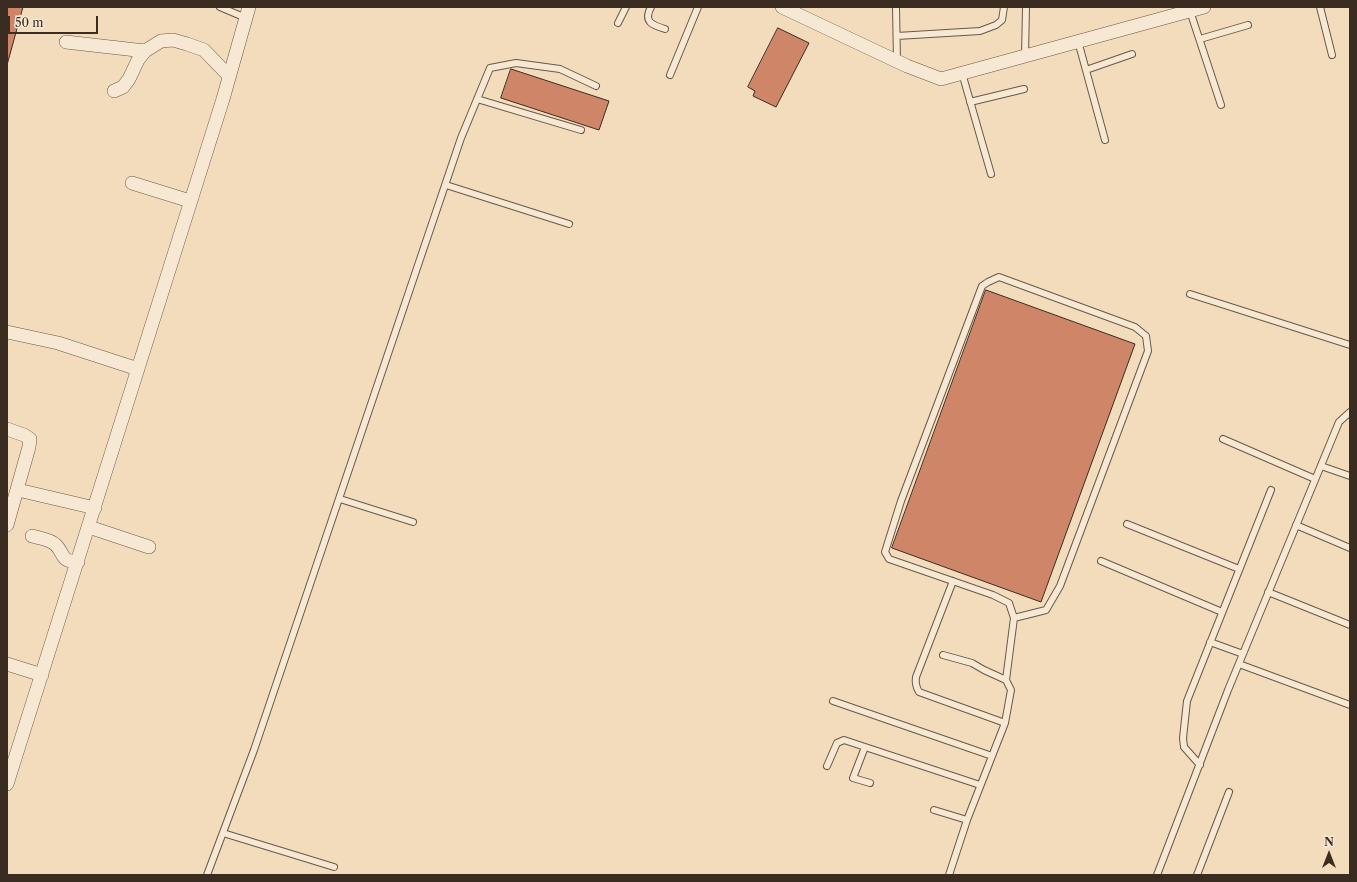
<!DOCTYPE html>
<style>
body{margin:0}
#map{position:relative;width:1357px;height:882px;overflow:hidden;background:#f3dcbc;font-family:"Libre Caslon Text",serif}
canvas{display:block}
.frame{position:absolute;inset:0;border:8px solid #3b2c22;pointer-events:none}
.north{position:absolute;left:1309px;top:834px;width:40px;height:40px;-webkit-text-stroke:3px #f7e8d3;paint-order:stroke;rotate:0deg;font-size:11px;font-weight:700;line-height:16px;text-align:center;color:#3b2c22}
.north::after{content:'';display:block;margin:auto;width:14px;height:18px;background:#3b2c22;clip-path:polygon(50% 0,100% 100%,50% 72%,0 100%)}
.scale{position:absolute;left:8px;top:16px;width:90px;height:18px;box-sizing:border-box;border:2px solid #3b2c22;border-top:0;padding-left:5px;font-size:12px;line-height:14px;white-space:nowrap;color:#3b2c22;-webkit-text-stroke:3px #f7e8d3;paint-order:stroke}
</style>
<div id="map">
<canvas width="1357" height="882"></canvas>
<div class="frame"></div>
<div class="north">N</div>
<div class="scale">50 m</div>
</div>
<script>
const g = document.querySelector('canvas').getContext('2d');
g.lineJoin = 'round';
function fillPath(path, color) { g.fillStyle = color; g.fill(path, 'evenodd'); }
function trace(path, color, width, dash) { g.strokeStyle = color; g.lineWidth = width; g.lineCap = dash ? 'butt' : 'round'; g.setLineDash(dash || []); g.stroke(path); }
const building = new Path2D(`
 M7,7H23L7,65Z
 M778,28L809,43L776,107L753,96L755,91L748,87Z
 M511,69L609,101L599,130L501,98Z
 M986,290L1135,344L1041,602L892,548Z`);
fillPath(building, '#cf8568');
trace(building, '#3b2c22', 1);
const lane = new Path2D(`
 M220,7L246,18
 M651,7C643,22 652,25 665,29
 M896,7L897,61
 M1320,7L1332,55
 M1190,11L1221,105
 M618,23L626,7
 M897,36L980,31L996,25L1002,20L1004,7
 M1200,39L1248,25
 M1078,41L1105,140
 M1025,56L1026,7
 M1086,70L1132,54
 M962,73L991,174
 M670,75L698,7
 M477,99L581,130
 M970,102L1024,89
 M446,185L569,224
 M999,277L1135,327L1146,336L1148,351L1060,586L1046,610L1014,618L1009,603L993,595L889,559L885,552L901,501L982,286L988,282Z
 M1190,294L1350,345
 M1223,439L1315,479
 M1321,466L1350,476
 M340,499L413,522
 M1127,524L1239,569
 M1296,525L1350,548
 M1101,561L1222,612
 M953,581L916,677C915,683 916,687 919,692L1005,723
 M1268,592L1350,625
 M1210,642L1243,654
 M943,655L972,663L984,670L1006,680L1011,690L1005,723L967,820L949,875
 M1239,664L1350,705
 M1006,680L1014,618
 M833,701L992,756
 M865,747L853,778L870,783
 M1200,765L1184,747L1183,738L1187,701L1271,490
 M827,766L837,743L844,740L980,785
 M934,810L967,820
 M223,833L334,867
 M207,875L254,750L461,138L490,68L516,63L560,69L596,86
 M1157,875L1228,690L1339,422L1350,412
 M1197,875L1229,792`);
const street = new Path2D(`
 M782,7L907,66L941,79L1204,7
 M66,42L145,51L161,41L173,40L187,44L204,50L229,76
 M114,91L123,87L129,79L138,60L145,51
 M132,183L190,201
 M7,332L58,343L138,369
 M7,429L24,435L30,439L29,447L7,525
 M18,490L95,508
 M89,527L149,547
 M32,536C39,538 50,539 56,545C65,555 60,561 78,562
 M7,664L42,675
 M7,784L223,99L249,7`);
trace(lane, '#695848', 8);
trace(street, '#695848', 14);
trace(lane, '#f7e8d3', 6);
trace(street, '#f7e8d3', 13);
</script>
